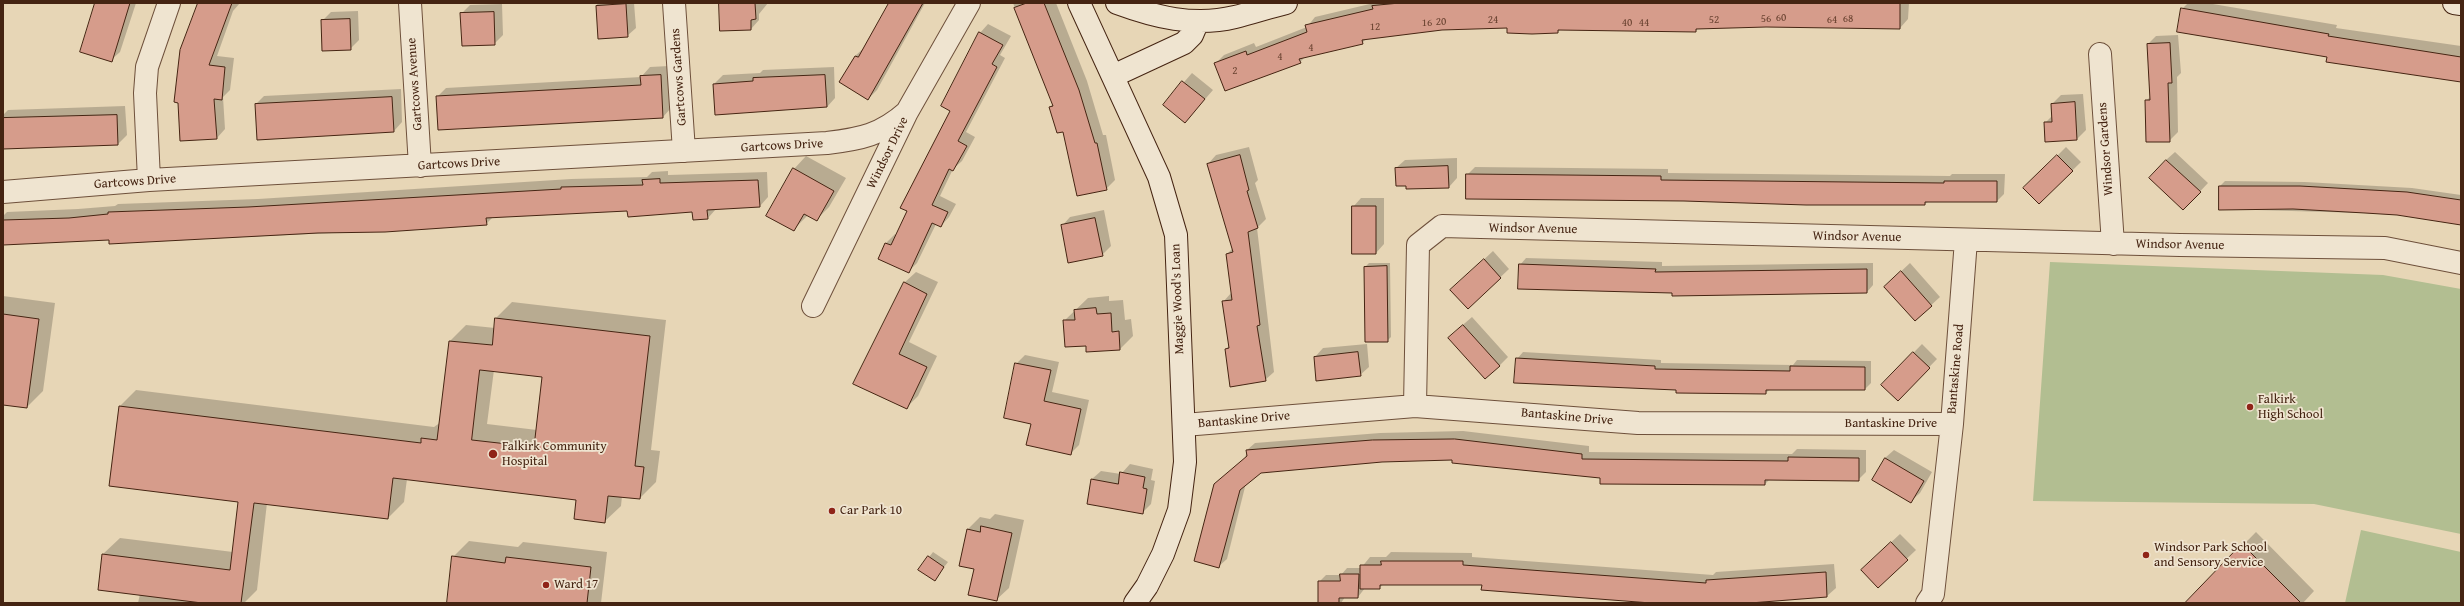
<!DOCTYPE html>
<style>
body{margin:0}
#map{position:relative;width:2464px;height:606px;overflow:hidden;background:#e7d6b6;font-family:"Gentium Book Plus",serif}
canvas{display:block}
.frame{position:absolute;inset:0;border:4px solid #452412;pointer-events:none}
</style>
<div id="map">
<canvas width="2464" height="606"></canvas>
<div class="frame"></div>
</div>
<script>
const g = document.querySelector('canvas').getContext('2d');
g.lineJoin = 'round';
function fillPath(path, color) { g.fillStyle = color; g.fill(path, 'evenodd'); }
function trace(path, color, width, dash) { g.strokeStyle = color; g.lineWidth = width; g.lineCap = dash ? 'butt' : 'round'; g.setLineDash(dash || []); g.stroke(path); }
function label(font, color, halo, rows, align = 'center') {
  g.font = font + ' "Gentium Book Plus",serif'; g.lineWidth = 3.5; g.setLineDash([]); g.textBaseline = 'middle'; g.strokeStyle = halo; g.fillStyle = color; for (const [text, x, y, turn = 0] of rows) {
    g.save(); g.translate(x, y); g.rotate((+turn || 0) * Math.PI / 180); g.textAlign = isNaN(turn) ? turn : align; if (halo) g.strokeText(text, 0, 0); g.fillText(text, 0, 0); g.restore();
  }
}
fillPath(new Path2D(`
 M2050,262L2383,275L2461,289V534L2314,504L2033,501Z
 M2361,530L2461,552V603H2345Z`), '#b2be91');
fillPath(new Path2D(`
 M101,3H136L120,52L111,60Z
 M198,3H240L233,11L217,56L234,58L230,90L223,97L225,129L217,138L179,102L181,50Z
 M597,3H634L636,28L627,36L599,38Z
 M720,3H768L759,14V20L751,29Z
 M890,3H925L877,90L868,99L855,56L865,47Z
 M1013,3H1056L1087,81L1103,135H1106L1115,180L1106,189L1050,107L1053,104Z
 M1374,3H1909L1908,19L1900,28L1766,26L1698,28L1696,31L1561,29L1558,32L1532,33L1508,27L1442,29L1367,38L1362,43L1306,56L1300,62L1215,64L1224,55L1254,43L1256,47L1307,27L1315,17Z
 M2188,3H2207L2337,25L2336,28L2461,46V81L2328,56L2182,9Z
 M502,4L503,35L494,44L461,14L470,5Z
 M358,11L359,40L350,49L322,21L331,12Z
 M988,24L1011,36L1000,55L1005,58L966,132L975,137L962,161L953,169L940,196L956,204L949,217L941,226L936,224L917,263L908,272L879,258L886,243L895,234L897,236L951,110L980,33Z
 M2178,35L2181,73L2177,77L2178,132L2169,141L2146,101L2150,97L2148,44L2156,36Z
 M669,66L671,108L663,117L437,97L446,88L641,77L650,67Z
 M834,67L835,98L827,107L714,84L723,75L760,73L763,70Z
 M1192,73L1213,90L1193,113L1164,105Z
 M401,89L402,122L394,131L256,104L264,96Z
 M2083,94L2086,130L2077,139L2046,141L2045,123L2053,115L2052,104L2061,95Z
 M125,106L127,135L118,144L3,148V115L8,110Z
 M1249,147L1258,180L1255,183L1266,219L1257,228L1274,372L1265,380L1226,349L1229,346L1223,302L1232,292L1227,254L1233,248L1208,164L1216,155Z
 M2066,147L2081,162L2039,203L2025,188Z
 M2175,152L2208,183L2192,200L2166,160Z
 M806,156L846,178L829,207L816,220L808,215L793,230L794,169Z
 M1457,158V178L1449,187L1407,185L1396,168L1405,160Z
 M1475,167L1668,169V173L1950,176L1952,174H2005L2004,194L1997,201H1929L1925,204L1467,198L1468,174Z
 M668,171V175L767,172L768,197L760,206L716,209L708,218L693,211L628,210L493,217L486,224L420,229L110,243V239L3,244V216L7,212L78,209L115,206L118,204L258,199L571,179L647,177L652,172Z
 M2225,181L2305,182L2412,188L2461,195V224L2398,214L2220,209V186Z
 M1361,198H1384V244L1376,253L1353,207Z
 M1104,210L1111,246L1102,255L1062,226L1070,217Z
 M1493,251L1509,269L1468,308L1460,282Z
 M1526,258L1662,262V266L1873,263V285L1867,292H1673L1520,265Z
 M1369,263H1390L1391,337L1387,341L1365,267Z
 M1910,263L1940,297L1915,320L1894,278Z
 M916,272L938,282L909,342L937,356L918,396L906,408L855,383L904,283Z
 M3,296L55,303L43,391L27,407L3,404Z
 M1109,296V301L1123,300L1125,320L1131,319L1133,336L1120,349L1087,345L1064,321L1088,298Z
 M512,302L666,320L651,450L660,451L656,482L640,498L622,496L621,506L604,522L578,499L407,479L404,502L388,518L267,503L257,590L244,603H138L140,594L103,554L120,538L233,552L239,501L120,406L136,390L434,427L441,422L450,341L466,325L495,328L496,318ZM494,370L544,376L537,430L487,424Z
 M1472,317L1508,357L1499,366L1458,329Z
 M1367,344L1369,367L1360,375L1317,380L1315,357L1323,348Z
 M1922,344L1937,359L1906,391L1882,385Z
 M1523,352L1661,360V363L1793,365L1797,360L1871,361V383L1865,389H1770L1766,393L1677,389L1517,359Z
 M1025,355L1059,362L1052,392L1089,400L1079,445L1070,454L1032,423L1016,364Z
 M1463,431L1589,446V452L1792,454L1797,449L1866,450V472L1858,480L1770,479L1765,484L1601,477L1453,459L1382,461L1260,472L1246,483L1227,559L1219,566L1247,450L1255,443L1380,433Z
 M1894,450L1932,472L1920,493L1911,501L1885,458Z
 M1130,464L1153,469L1151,480L1155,481L1151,504L1142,513L1092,479L1101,471L1121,474Z
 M995,514L1024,520L1009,588L996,600L975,569L968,529L980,517L990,519Z
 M2256,532L2314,591L2303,603H2186Z
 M1900,534L1916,550L1878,586L1871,561Z
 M469,541L518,547L523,542L607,552L601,603H448L453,557Z
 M933,552L948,562L934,580L920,569Z
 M1391,552L1472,553V557L1713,575L1716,572L1834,564L1836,588L1827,596L1733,603H1664L1483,584H1384L1379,588H1365L1358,597H1345L1341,603H1319V582L1326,575H1341L1347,568H1361L1370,557H1386Z`), '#0003');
const building = new Path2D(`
 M95,3H130L112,62L80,52Z
 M198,3H232L209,65L225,67L222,100L214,99L217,139L180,141L178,103L174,102L180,50Z
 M719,3H755L756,19L751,20V30L720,31Z
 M889,3H923L868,100L839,82L855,56L858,57Z
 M1027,3H1044L1079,90L1095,143H1097L1107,190L1077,196L1063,132L1057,133L1049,107L1053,106L1014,8Z
 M1400,3H1900V29L1766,27L1696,29V32L1558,30V33L1532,34L1507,33V28L1442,30L1362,40L1363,44L1299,59L1301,63L1225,91L1214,63L1246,51L1247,55L1307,32L1305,25L1373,9L1372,6Z
 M626,4L628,37L598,39L596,6Z
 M2181,8L2329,34L2328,36L2461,57V82L2326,62L2327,57L2177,32Z
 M494,12L495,45L462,46L460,13Z
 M350,19L351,50L322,51L321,20Z
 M979,32L1003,45L992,64L997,67L958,141L967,146L953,171L949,169L932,205L948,212L941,227L932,223L909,273L878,259L885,243L891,245L907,211L900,208L950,111L941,106Z
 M2170,43L2172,83H2168L2170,142H2146L2145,100H2150L2147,44Z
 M661,75L663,118L438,130L436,96L641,85L640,76Z
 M825,75L827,107L715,115L713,84L753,81V78Z
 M1182,81L1205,99L1185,123L1163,105Z
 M392,97L394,132L257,140L255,104Z
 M2075,102L2077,140L2045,142L2044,122H2052L2051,104Z
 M117,115L118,145L3,149V118Z
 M1240,155L1249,190L1247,191L1258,228L1248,232L1260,325L1257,326L1266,381L1230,387L1225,349L1229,348L1222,301L1232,300L1226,254L1233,252L1207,164Z
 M2057,155L2073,171L2039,204L2023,188Z
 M2166,160L2201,192L2183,210L2149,178Z
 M1448,166L1449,188L1406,189V186H1396L1395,168Z
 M793,168L834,191L817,221L804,214L794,231L766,216Z
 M1466,174L1661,176V180L1944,183V181H1997V202H1925V205H1806L1684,201L1466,199Z
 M660,179V183L758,180L760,207L707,210L708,219L693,220L692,212L628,217L627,211L486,218L487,225L385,232L318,233L109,244V240L3,245V220L69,218L108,214V212L248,207L561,189V187L643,185L642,180Z
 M2219,186H2300L2407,192L2461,200V225L2397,215L2365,213L2293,209L2219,210Z
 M1352,206H1376V254H1352Z
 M1095,218L1103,256L1068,263L1061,225Z
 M1484,259L1501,278L1468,309L1450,290Z
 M1519,264L1656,269L1655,272L1867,269V293L1672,296V293L1518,289Z
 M1387,266L1388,342H1365L1364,267Z
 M1901,271L1932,306L1915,321L1884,287Z
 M904,282L927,294L899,354L927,367L907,409L853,384Z
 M1096,308L1097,314L1111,313L1112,332L1119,331L1120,350L1086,352V346L1065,347L1063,320H1075L1074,310Z
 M3,314L39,319L27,408L3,405Z
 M495,318L650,336L635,466L644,467L640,499L608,496L605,523L574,519L576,500L393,478L388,519L254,503L241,603H202L98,590L102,554L230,570L238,502L109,486L119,406L421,443V438L437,440L449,341L492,345ZM480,370L542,377L534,447L472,440Z
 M1463,325L1500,366L1485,379L1448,338Z
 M1358,352L1361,376L1316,381L1314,357Z
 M1913,352L1930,368L1898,401L1881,385Z
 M1516,358L1655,366V369L1790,371V366L1865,367V390H1766V394L1676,393V390L1514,383Z
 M1015,363L1051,370L1044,401L1081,409L1071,455L1026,445L1031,424L1004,418Z
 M1455,439L1582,454V459L1788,461V457L1859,458V481L1765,480V485L1600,484V478L1452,463V460L1382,462L1261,473L1240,490L1219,568L1194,561L1214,484L1247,456L1246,450L1372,440Z
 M1885,458L1924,481L1911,503L1872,480Z
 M1120,472L1145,477L1143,488L1147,489L1143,514L1087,504L1091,479L1118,484Z
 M981,526L1012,533L997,601L968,595L974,569L959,566L967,529L980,532Z
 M1891,542L1908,560L1878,588L1861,570Z
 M2242,544L2301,603H2185Z
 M452,556L505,563L506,557L591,567L587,603H447Z
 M928,556L944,567L935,581L918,570Z
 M1381,561H1463V565L1706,583V580L1826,572L1827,597L1750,603H1651L1481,590L1482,585H1380V589H1360V565H1381Z
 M1340,574H1359L1358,598H1339V603H1318V581H1340Z`);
fillPath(building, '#d69c8b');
trace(building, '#452412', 1);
const street = new Path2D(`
 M410,3L420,166
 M674,3L684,151
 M2100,54L2113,244
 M149,180L145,93L147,67L169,3
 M3,192L149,180L827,143C861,139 881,135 907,112
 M813,306L907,112L969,3
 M1415,406L1418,245L1442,226L2180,245L2385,248L2461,263
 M1184,425L1415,406L1638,423L1952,424
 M1927,603L1933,594L1952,424L1966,240`);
const secondary = new Path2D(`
 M1079,3L1159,177L1176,235L1185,462L1179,510L1163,554L1147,586L1135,603
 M1117,3C1155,17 1194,27 1235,17C1252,13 1269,7 1286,3
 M2454,3L2461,4
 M1113,76L1184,43L1192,35L1198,21`);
trace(street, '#6e503b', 24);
trace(secondary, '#452412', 24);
trace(street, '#efe4d0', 22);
trace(secondary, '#efe4d0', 22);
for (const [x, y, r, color] of [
 [2250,407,4,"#8f2418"],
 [493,454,5,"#8f2418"],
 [832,511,4,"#8f2418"],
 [2146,555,4,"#8f2418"],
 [546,585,4,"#8f2418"]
]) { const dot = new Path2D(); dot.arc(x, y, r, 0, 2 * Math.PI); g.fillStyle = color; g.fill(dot); trace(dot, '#efe4d0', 1.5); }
label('11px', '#694230', null, [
 ["60",1781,18],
 ["56",1766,19],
 ["68",1848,19],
 ["24",1493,20],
 ["52",1714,20],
 ["64",1832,20],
 ["20",1441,22],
 ["16",1427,23],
 ["40",1627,23],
 ["44",1644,23],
 ["12",1375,27],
 ["4",1311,48],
 ["4",1280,57],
 ["2",1235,71]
]);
label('13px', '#452412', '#efe4d0', [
 ["Gartcows Gardens",679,77,-94],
 ["Gartcows Avenue",415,84,-94],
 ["Gartcows Drive",782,146,-3],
 ["Windsor Gardens",2106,149,-94],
 ["Windsor Drive",888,153,-64],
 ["Gartcows Drive",459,164,-3],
 ["Gartcows Drive",135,182,-4],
 ["Windsor Avenue",1533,229,1],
 ["Windsor Avenue",1857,237,1],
 ["Windsor Avenue",2180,245,1],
 ["Maggie Wood's Loan",1178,299,-92],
 ["Bantaskine Road",1956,369,-85],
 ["Bantaskine Drive",1567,417,5],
 ["Bantaskine Drive",1244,420,-5],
 ["Bantaskine Drive",1891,424]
]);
label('13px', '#452412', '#efe4d0', [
 ["Falkirk",2258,400],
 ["High School",2258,415],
 ["Falkirk Community",502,447],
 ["Hospital",502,462],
 ["Car Park 10",840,511],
 ["Windsor Park School",2154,548],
 ["and Sensory Service",2154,563],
 ["Ward 17",554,585]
], 'left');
</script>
